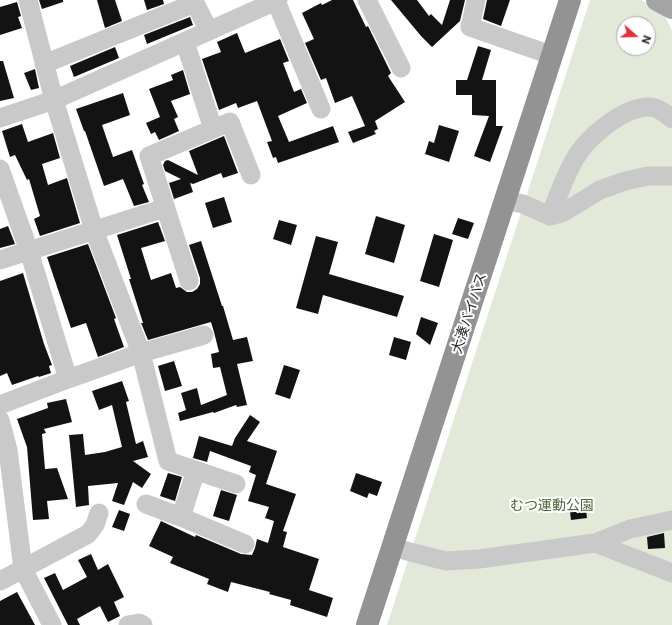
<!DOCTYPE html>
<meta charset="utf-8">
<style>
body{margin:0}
#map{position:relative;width:672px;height:625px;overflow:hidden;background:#fff;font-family:Commissioner,sans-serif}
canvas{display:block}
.north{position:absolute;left:616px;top:16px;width:40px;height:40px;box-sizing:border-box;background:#fff;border:1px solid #ababab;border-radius:50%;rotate:110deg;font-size:11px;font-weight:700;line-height:16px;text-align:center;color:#2c2c2c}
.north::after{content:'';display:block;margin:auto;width:14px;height:18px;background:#e1303d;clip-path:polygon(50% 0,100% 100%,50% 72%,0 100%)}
</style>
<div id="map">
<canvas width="672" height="625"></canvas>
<div class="north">N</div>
</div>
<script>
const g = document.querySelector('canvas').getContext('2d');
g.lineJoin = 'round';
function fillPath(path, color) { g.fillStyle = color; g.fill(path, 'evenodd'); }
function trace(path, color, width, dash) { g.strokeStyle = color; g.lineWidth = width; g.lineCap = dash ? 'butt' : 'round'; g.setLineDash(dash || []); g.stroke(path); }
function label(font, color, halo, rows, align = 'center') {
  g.font = font + ' Commissioner,"Noto Sans JP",sans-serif'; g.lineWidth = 4; g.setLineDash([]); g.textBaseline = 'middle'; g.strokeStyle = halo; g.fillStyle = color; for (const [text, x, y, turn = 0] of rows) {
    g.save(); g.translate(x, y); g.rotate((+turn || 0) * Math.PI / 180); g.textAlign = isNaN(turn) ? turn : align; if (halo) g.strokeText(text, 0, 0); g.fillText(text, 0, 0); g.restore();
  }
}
fillPath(new Path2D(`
 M590,0H641L663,13L672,30V625H387ZM624,24H648V48H624Z`), '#e2e9d9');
fillPath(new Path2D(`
 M39,0H63V2L42,9Z
 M97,0H115L122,21L105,28Z
 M144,0H163L164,4L147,10Z
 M332,0H353L366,27L368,26L391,73L388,76L405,102L375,121L378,129L374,131L376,134L353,143L348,132L365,126L352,96L335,103L326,78L321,80L305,43L314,39L302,13L321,3L322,5Z
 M391,0H417L429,16L431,14L442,25L450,0H465L460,21L432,47L421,36Z
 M487,0H510L501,26L483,19Z
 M17,2L21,16L18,17L22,28L0,35V7Z
 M190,17L193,25L147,44L144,35Z
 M237,33L245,53L280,39L289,61L283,63L294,92L301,89L307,103L278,116L289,142L333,126L339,142L278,163L276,157L273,158L267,142L272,141L257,101L238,108L236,103L219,110L202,59L221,52L217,42Z
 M478,46L491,50L482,80H496V126H503L490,162L474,156L489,116L472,115V95H456V80H467Z
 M115,47L119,58L74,77L70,66Z
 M0,61H3L14,98L0,101Z
 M35,69L39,88L31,90L24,73Z
 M183,70L190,94L171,101L178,117L174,119L179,131L159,140L155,132L151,134L146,123L160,117L149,89L173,80L171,75Z
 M123,93L130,115L102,125L113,157L132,150L144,184L142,185L149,202L134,206L123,179L104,186L85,131H84L76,109Z
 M22,124L28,142L53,133L60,158L42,164L48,185L67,178L80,223L40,236L34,219L40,216L29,179L27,180L15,155L10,157L2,131Z
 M439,125L459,131L449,162L425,154L429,141L434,143Z
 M224,136L238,173L223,178L221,173L193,184L190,183L193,192L174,199L169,183L181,179L165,171L163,165L165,161L168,160L198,175L189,151Z
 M224,197L232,222L213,228L205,203Z
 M376,216L405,225L394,263L365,254Z
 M458,218L474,223L468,239L452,234Z
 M279,220L297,225L291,245L273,239Z
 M158,222L165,241L141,248L151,280L171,273L176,288L180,287L187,292H192L197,289L200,284V278L189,245L201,241L222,306H223L233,340L247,337L253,361L237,364L247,405L237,407L236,405L214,413L213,412L180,421L178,413L186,410L181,393L197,388L201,405L227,395L220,367L213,368L211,354L219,352L214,332L211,322L148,340L141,323H143L129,279H131L117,235Z
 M8,226L15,244L0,248V229Z
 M434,234L453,240L439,287L420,281Z
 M316,236L338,242L329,274L404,296L397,317L323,295L318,314L296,308Z
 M88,244L116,318L114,319L124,347L98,357L86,323L71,328L47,257Z
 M23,273L44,344L52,365L49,366L51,373L39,377L38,376L12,385L7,373L0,376V281Z
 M421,317L438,323L430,345L416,334Z
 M394,337L411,342L406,360L389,355Z
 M174,361L182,386L165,391L158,366Z
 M284,365L300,370L290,399L275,394Z
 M122,381L129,401L126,402L136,444L143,441L148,457L133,461L151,474L142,488L133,482L124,505L112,501L118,483L88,486L89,505L76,507L69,435L83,434L85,455L105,452L122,447L112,405L99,410L92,391Z
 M66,399L72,422L44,429L46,433L42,434L45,469L57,468L68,499L47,501L49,519L33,520L27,447L17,419L48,408L47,403Z
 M250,415L260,422L247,441L277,451L266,484L296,494L283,531L287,532L283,547L319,559L309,590L333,598L327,617L290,605L291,600L269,594L270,592L231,582L228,592L207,584L209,579L170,563L173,557L149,546L161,521L195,537L196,535L241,554L252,555L255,548L257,539L268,543L274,521L265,518L269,507L248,501L256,475L249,472L251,466L210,451L207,462L193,458L199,436L232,446L235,438Z
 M168,473L182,477L175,501L160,496Z
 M356,473L382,482L377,496L369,493L367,498L350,491Z
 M221,490L237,495L229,521L213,516Z
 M585,501L587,518L571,520L569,503Z
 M119,510L130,514L124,531L112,527Z
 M664,533L665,548L648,549L647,537Z
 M91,554L98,570L108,564L124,597L114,602L120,616L108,622L100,606L77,619L80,625H68L44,578L55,573L63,590L87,577L78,560Z
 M17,592L35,625H0V601Z`), '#131313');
trace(new Path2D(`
 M28,0L54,100L94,230L141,353L168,461L236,484
 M367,0L401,68
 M476,0L470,27L551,55
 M276,1L321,109
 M195,3L209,31
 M185,42L213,129L149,156L189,281
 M44,64L195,3L194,0
 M0,118L54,100L278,0
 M213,129L230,122L251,175
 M0,169L29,251L68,379
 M505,200L523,204L550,216L564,212L600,190L625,181L648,176H672
 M550,216C557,198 564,179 573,162C585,139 621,108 648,107C658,107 665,113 672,119
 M0,260L165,208
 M0,405L68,379L141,353L204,335
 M0,420L8,450L23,569L52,625
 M146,504L181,517L245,544
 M181,517L196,470
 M595,543L630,529L672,520
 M393,547L410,552L446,561L479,559L595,543L672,573
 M0,581L88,534L95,525L99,513
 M128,625L139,623L143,625`), '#c9c9c9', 19);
trace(new Path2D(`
 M657,0L672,8`), '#a4a4a4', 22);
trace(new Path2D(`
 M367,625L570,0`), '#939393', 22);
label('14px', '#2c2c2c', '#fff', [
 ["大湊バイパス",469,313,-72]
]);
label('14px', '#4f663b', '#fff', [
 ["むつ運動公園",552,505]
]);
</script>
